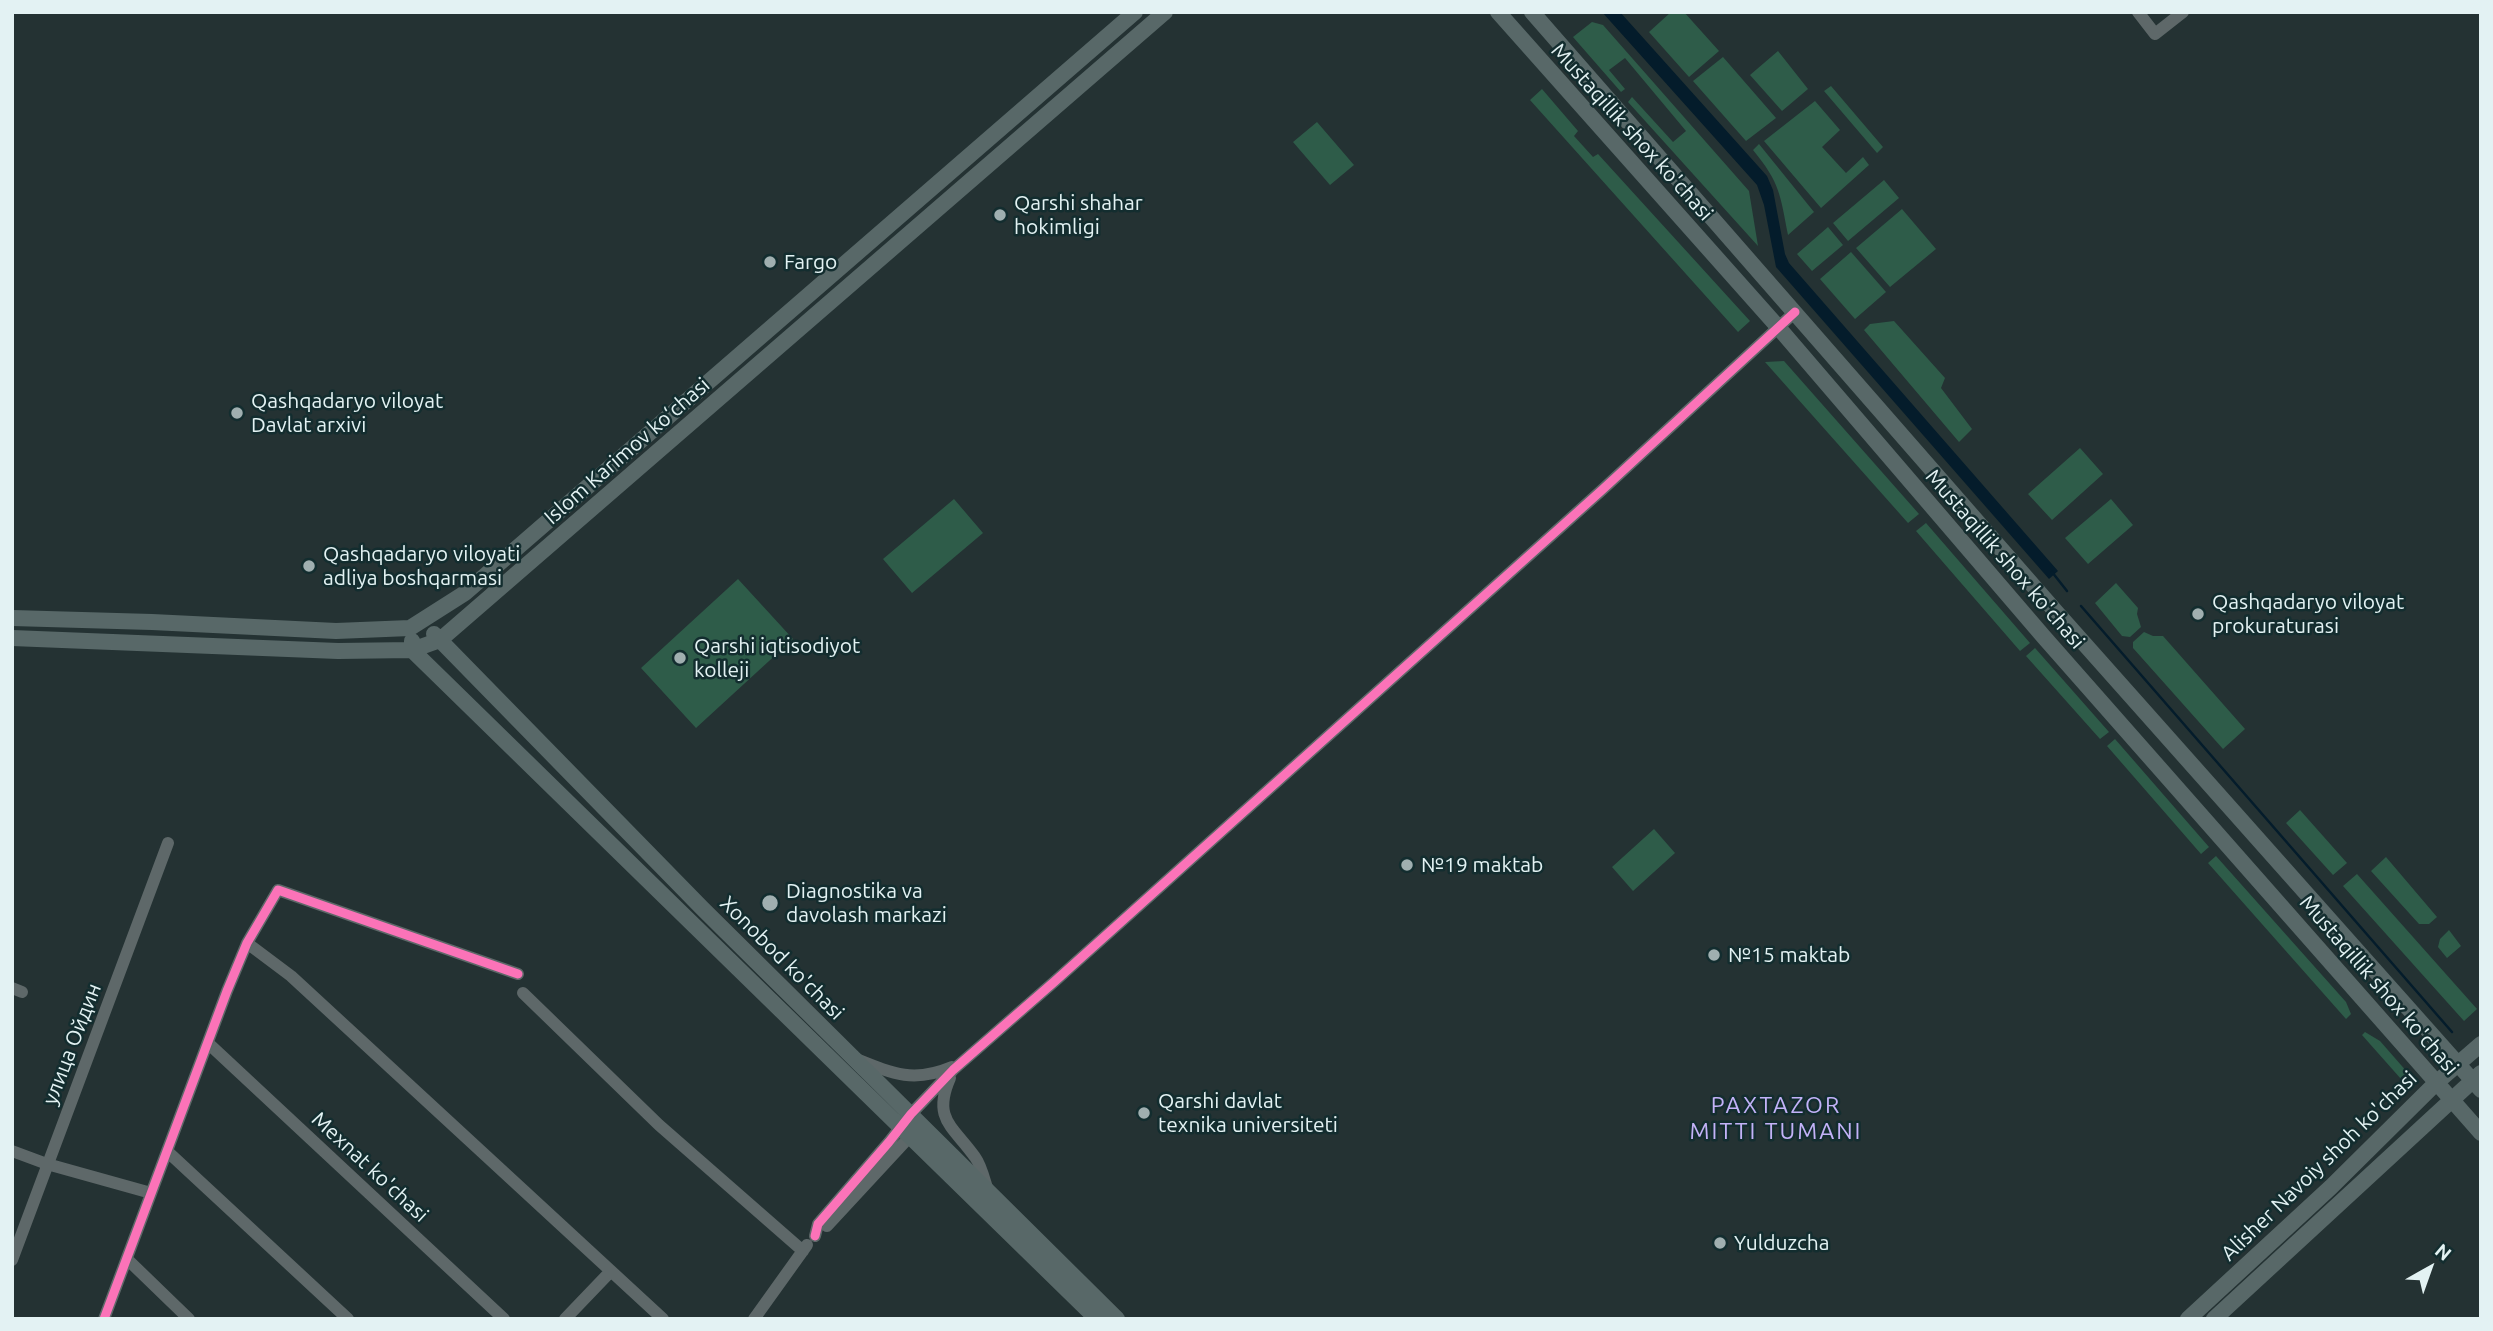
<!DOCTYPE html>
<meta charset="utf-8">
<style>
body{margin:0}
#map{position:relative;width:2493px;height:1331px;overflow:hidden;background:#243233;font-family:Ubuntu,sans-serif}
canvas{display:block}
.frame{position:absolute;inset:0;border:14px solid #e3f2f3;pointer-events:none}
.north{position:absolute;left:2395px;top:1233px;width:70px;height:70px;-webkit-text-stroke:5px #132d2f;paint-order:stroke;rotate:40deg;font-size:19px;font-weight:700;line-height:28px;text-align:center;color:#e3f2f3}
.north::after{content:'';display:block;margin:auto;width:24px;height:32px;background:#e3f2f3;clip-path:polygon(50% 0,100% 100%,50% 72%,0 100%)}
</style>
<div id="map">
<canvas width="2493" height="1331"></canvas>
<div class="frame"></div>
<div class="north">N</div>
</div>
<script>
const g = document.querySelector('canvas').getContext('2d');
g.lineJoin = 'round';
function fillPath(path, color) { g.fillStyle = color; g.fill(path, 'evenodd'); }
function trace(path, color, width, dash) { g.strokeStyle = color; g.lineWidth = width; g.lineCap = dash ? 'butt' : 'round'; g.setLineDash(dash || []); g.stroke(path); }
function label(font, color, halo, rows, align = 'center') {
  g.font = font + ' Ubuntu,sans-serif'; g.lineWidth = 5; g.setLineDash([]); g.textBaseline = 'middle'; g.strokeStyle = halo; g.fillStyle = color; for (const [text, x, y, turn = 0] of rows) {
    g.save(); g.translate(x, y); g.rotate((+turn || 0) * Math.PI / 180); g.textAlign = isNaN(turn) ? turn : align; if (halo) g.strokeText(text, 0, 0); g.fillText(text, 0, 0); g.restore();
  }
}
fillPath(new Path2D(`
 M1671,12H1684L1719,51L1689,77L1649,32Z
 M1592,22L1603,25L1749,191L1758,246L1628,102L1632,97L1673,142L1686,131L1625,58L1609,70L1625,89L1621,92L1573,37Z
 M1778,51L1808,89L1782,111L1750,75Z
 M1723,57L1776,118L1746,141L1693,81Z
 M1831,86L1883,147L1877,153L1824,91Z
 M1542,89L1578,131L1574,136L1593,157L1598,154L1750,321L1738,332L1530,100Z
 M1815,101L1840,130L1822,147L1846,173L1863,157L1869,165L1821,208L1764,141Z
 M1317,122L1354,165L1330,185L1293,142Z
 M1759,144L1814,212L1788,235C1780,194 1780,183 1753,150Z
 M1884,180L1899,198L1848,241L1833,223Z
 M1902,209L1936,249L1890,287L1856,248Z
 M1828,227L1843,245L1812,271L1797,254Z
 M1851,252L1886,292L1855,319L1820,279Z
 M1894,321L1945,378L1941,388L1972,429L1959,442L1864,330L1870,324Z
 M1784,361L1919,514L1908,523L1765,362Z
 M2080,448L2103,474L2052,520L2028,494Z
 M954,499L983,533L912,593L883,559Z
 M2111,499L2133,525L2088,564L2065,538Z
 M1926,523L2030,643L2020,651L1916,531Z
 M738,579L793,639L696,728L641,668Z
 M2116,583L2138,608L2137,614L2141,627L2130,637L2122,636L2095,603Z
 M2144,632L2153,636H2163L2245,729L2223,749L2133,648V642Z
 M2035,648L2109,732L2100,739L2026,656Z
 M2115,739L2209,847L2201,854L2107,746Z
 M2300,810L2347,863L2333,875L2286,823Z
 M1654,829L1675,853L1633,891L1612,867Z
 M2216,856L2346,1002L2351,1014L2346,1019L2208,863Z
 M2386,857L2437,917L2429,924H2419L2371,871Z
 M2357,874L2477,1009L2464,1021L2343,886Z
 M2449,930L2461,946L2447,958L2438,947L2440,939Z
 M2365,1032L2380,1041L2408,1073L2401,1079L2362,1035Z`), '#2e5c49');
fillPath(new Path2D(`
 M1602,12H1620L1767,176L1773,190L1785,254L1789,263L2058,571L2049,579L1776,267L1764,205L1757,185Z`), '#041c2b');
trace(new Path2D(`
 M2052,572L2067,591
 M2081,606L2452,1032`), '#041c2b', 2.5);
trace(new Path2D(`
 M2138,12L2155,34L2183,12
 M247,943L291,976L663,1319
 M12,988L22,992
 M523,993L659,1125L803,1251
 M209,1044L504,1319
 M856,1059C893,1074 914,1083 952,1067
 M950,1078C932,1119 953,1126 975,1157C981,1165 984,1178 987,1188
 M12,1151L47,1164L151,1193
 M168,1152L348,1319
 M827,1226L915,1131
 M815,1236L818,1224L889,1142L911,1114L953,1070L1054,982L1602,490L1795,312
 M127,1259L189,1319
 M12,1260L168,843
 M104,1319L227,991L247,943L278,890L518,974
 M565,1319L611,1271
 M754,1319L807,1245`), '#5e6869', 12);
trace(new Path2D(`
 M1498,12L1778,327L2043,636L2481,1133
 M1532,12L2057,613L2481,1090
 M12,618L152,622L336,631L410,628L465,593L1135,12
 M434,634L702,908L1117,1319
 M12,638L338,651L412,650L440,640L1165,12
 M412,641V650L1097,1319
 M2188,1319L2331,1187L2436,1083L2481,1044
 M2214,1319L2481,1073`), '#586868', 16);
trace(new Path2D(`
 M815,1236L818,1224L889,1142L911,1114L953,1070L1054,982L1602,490L1795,312
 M104,1319L227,991L247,943L278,890L518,974`), '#fb73b8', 9);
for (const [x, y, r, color] of [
 [1000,215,7,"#a0afb0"],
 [770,262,7,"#a0afb0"],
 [237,413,7,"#a0afb0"],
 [309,566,7,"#a0afb0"],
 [2198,614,7,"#a0afb0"],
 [680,658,7,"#a0afb0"],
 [1407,865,7,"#a0afb0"],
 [770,903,9,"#a0afb0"],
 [1714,955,7,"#a0afb0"],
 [1144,1113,7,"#a0afb0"],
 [1720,1243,7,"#a0afb0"]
]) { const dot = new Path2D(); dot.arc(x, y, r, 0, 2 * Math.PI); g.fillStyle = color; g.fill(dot); trace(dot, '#132d2f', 2.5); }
label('21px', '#e3f2f3', '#132d2f', [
 ["Mustaqillik shox ko'chasi",1632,132,48],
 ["Islom Karimov ko‘chasi",627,451,-41],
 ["Mustaqillik shox ko'chasi",2005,559,49],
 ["Xonobod ko'chasi",782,958,45],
 ["Mustaqillik shox ko'chasi",2379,985,49],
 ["улица Ойдин",72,1044,-69],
 ["Alisher Navoiy shoh ko'chasi",2319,1166,-44],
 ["Mexnat ko'chasi",370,1167,43]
]);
label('21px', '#e3f2f3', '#132d2f', [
 ["Qarshi shahar",1014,203],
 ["hokimligi",1014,227],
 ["Fargo",784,262],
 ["Qashqadaryo viloyat",251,401],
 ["Davlat arxivi",251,425],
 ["Qashqadaryo viloyati",323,554],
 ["adliya boshqarmasi",323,578],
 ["Qashqadaryo viloyat",2212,602],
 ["prokuraturasi",2212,626],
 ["Qarshi iqtisodiyot",694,646],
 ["kolleji",694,670],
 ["№19 maktab",1421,865],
 ["Diagnostika va",786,891],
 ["davolash markazi",786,915],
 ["№15 maktab",1728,955],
 ["Qarshi davlat",1158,1101],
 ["texnika universiteti",1158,1125],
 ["Yulduzcha",1734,1243]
], 'left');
g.letterSpacing = '2px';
label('23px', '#c3b2f8', '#132d2f', [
 ["PAXTAZOR",1776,1105],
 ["MITTI TUMANI",1776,1131]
]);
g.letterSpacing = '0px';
</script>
